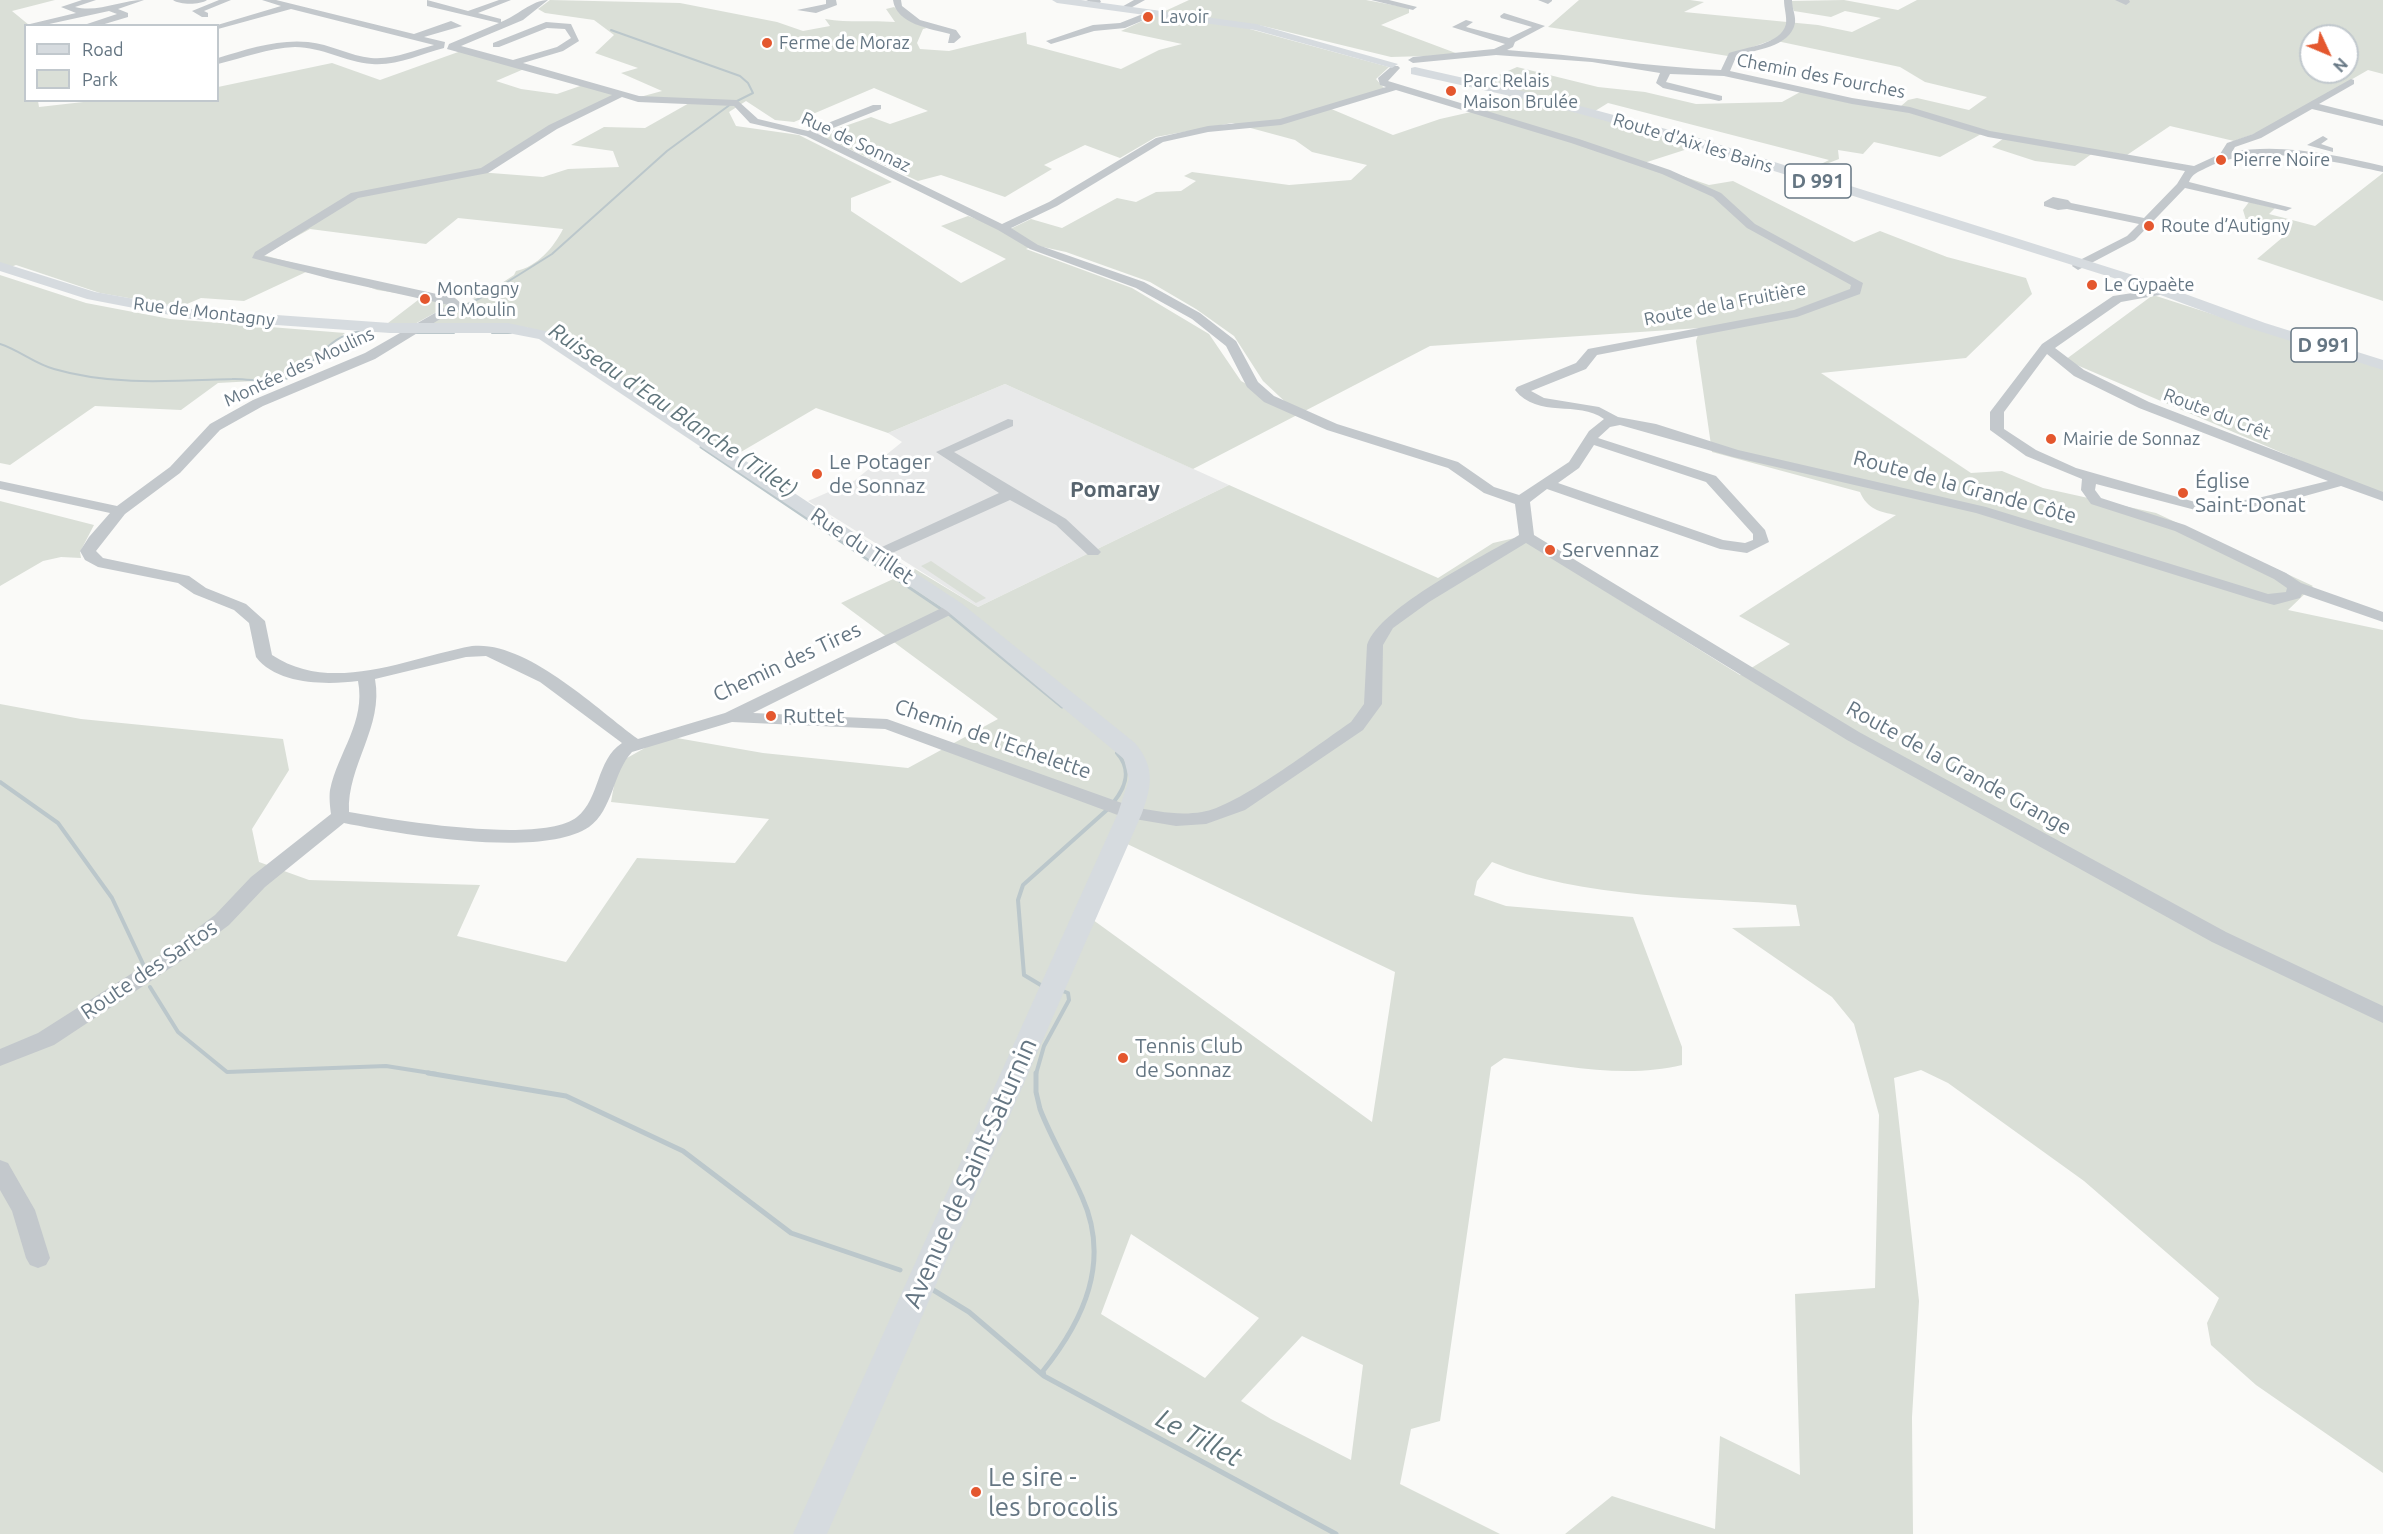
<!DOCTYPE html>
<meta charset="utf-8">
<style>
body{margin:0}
#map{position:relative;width:2383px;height:1534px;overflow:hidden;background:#fafaf8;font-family:Ubuntu,sans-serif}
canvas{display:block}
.legend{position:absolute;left:24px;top:24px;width:195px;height:78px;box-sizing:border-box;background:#fff;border:2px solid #c1c8cd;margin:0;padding:8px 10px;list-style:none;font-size:18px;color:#657683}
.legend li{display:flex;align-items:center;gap:12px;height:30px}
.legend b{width:30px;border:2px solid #c1c8cd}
.north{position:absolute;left:2299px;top:24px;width:60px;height:60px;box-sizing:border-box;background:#fff;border:2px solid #c1c8cd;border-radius:50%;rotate:134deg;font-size:16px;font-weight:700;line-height:24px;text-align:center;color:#657683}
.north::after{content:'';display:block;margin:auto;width:21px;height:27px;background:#e4572e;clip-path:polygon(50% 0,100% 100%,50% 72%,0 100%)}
</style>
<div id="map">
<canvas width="2383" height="1534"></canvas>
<ul class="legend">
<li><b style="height:8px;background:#d6dbdf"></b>Road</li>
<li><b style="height:16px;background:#dadfd7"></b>Park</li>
</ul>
<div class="north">N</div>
</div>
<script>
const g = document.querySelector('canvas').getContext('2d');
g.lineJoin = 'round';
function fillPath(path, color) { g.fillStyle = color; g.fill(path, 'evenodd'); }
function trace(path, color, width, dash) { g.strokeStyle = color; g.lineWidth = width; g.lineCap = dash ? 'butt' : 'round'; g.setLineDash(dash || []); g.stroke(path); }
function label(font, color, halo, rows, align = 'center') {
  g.font = font + ' Ubuntu,sans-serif'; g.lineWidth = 6; g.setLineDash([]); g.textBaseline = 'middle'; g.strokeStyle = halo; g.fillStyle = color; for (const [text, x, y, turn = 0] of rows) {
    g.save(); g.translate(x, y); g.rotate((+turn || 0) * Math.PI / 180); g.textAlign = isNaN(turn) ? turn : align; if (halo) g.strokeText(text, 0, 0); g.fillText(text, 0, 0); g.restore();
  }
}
fillPath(new Path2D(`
 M1005,384L1229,485L978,607L808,501L854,481L902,442L888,433Z`), '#e8e9e9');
fillPath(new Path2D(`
 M0,0H55L12,11L29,25L26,26V100L38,101L39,107L101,100H218V87L332,63L380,80L461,51L524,69L496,81L521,89L557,94L583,85L614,95L478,172L543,177L568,169L619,167L613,151L571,145L604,127L645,128L691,102L640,97L662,91L621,73L638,68L595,53L614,35L594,20L545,13L538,9L550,0L680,3L777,22L803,31L830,26L825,19C849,23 871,20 895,22L886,9L894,7L912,22L927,28L923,29L917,43L920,49L949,51L1026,32L1027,44L1121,69L1159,50L1182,44L1121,31L1155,15L1246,28L1389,67L1376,79L1384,88L1329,108L1393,135L1440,119L1471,112L1507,94L1700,145L1644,163L1709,185L1733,181L1854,242L1880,231L1947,257L2026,278L2032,294L1966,358L1821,373L1971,473L2002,471L2043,488L2156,513L2313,586L2288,610L2383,630V1473L2256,1385L2211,1345L2207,1323L2219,1298L2084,1181L1948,1083L1921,1070L1894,1078L1919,1301L1912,1417L1913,1534H1565L1612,1496L1715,1529L1720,1436L1800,1475L1795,1294L1875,1288L1879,1115L1854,1024L1832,997L1732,928L1800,926L1796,905C1698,897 1582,899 1492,862L1477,881L1474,895L1506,906L1633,917L1682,1047V1065C1625,1079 1561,1065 1504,1058L1491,1067L1440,1421L1411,1429L1400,1484L1500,1534H0V704L81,719L283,739L289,770L252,829L259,862L309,880L480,885L457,936L566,962L637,858L735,863L769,819L611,802L618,763L652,744L671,737L763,753L908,768L998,719L841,603L915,569L978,607L1229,485L1438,578L1493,543L1519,537L1740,675L1790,644L1739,616L1896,515C1880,512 1867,509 1860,492L1712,452L1696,341L1700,328L1430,346L1193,469L1005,384L888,433L816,408L734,456L570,348L526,327H420L475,299L472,298L485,294L514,275L516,271C537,267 554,247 563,229L458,218L426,244L310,229L263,255L382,286L458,300L413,325L388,323L422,297L377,290L355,282L306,272L244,301L201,298L180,307L100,293L16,265L0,271ZM874,88L928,111L890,124L871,117L819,135L918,181L941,175L1005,197L1052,169L1044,165L1085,145L1120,158L1156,137L1232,123L1295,140L1312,152L1367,165L1351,180L1289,185L1192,172L1184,176L1196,181L1181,191L1156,192L1136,202L1117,198L1062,228L1031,219L1008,230L968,216L941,226L1006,259L961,283L851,211V198L892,182L799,135L736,126L729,112L746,101L775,120L794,122ZM1034,245L1066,252L1150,282L1196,309L1234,336L1263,381L1295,411L1241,381L1209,334L1132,288L1026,249ZM1121,841L1395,972L1372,1122L1089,917ZM1131,1234L1259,1318L1205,1378L1101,1314ZM1302,1336L1363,1365L1351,1460L1271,1419L1241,1401Z
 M1189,0H1366L1409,8V13L1381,25L1461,55L1391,57L1263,26L1163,12Z
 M1579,0H1690L1704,2L1684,12L1818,25L1852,32L1881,18L1845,11L1831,17L1794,11L1790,1L1844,0L1898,10L1917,0H2383V74L2368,70L2262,131L2234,141L2170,126L2127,155L2097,150L2075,166L2035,161L1992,147L2004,138L1983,133L1940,157L1874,142L1863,154L1838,150L1839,159L1803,173L1829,160L1608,103L1595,111L1483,82L1517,67L1598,87L1645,92L1696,104L1782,102L1802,91L1903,108L1901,106L1908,100L1917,98L1969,110L1987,97L1925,82L1900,67L1772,40L1728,56L1548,27ZM2311,36H2347V72H2311Z
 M2383,173V301L2257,259L2283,237L2286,231L2246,220L2243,210L2249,202L2275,208L2269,214L2315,226Z
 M0,275L86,303L170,319L345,333L291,379L218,383L181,410L95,406L10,465L0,463Z
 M2153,295L2383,369V496L2065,360Z
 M0,501L94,525L80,552L81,558L61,557L43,561L0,586Z
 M931,561L986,598L976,603L921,566Z`), '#dadfd7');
trace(new Path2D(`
 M611,30L740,76L748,83L753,93L737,101
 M493,291L552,254L667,151L731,104
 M447,315L484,296
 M414,333H454
 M492,333H511
 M0,344C19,350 35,364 54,369C112,386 172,381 232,379C247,378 267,384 282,380C315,372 323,335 362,331`), '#bbc7cb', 2);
trace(new Path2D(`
 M701,447L950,615L1062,707`), '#bbc7cb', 3);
trace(new Path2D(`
 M0,782L58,823L112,898L144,966
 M1113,803C1126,787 1132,770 1117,753
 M150,987L178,1032L227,1072L386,1066L437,1074
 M1044,987L1024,975L1018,900L1023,885L1108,809
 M1036,1074L1044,1046L1069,1000L1068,993L1060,990`), '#bbc7cb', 4);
trace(new Path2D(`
 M428,1073L566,1096L683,1151L791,1233L900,1270
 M1036,1073V1092L1040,1109C1052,1140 1069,1167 1082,1197C1111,1261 1084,1320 1043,1371L1044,1376
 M930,1288L969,1312L1044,1376L1336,1534`), '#bbc7cb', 5);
fillPath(new Path2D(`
 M82,0H96L75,7C98,13 121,0 144,0L118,9L128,13V17L98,26L87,24L117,14L109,11L40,26L30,24L76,13L61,7Z
 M173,0H207C200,5 180,5 173,0Z
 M219,0H231L204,11L208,13V17H202L192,11Z
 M262,0H276L414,34L451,21L462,26L424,37L445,42L444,48C421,54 397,66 372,64C345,62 322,47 295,47C268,48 243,58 218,64V58C247,49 278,39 308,42C330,44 350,56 371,58C394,60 414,50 434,45L291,9L218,29V26H214L281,6Z
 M427,0L468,11L499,0H511L478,13L501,19V22C517,16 532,0 548,0L523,20L461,46L513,60L557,47L571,38L565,29L547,28L499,47H493V43L546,22L571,24L579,41L563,51L523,63L639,96L737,100L758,119L808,131L873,105H881V109L818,134L1002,224L1049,202L1156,138L1208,126L1280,119L1386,87L1380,85L1378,78L1392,66H1398L1400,68L1388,81L1579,139L1670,170L1721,193L1755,224L1863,283L1860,294L1797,317L1597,355L1586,369L1531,391L1544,398L1599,407L1618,417L1656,424L1738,450L1986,507L2268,594L2286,592L2287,588L2274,579L2175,531L2091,504L2081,490L2082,479L2026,456L1990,430V412L2042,344L2113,296L2165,288V294L2121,302L2055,348L2084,370L2149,402L2383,492V501L2341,486L2276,504L2203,512L2096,484L2095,490L2101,498L2185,525L2286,573L2301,583L2383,612V622L2302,594L2300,598L2274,605L2256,600L1976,513L1733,457L1620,425L1610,427L1598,438L1716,476L1765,530L1769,542L1747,553L1720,549L1547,489L1530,502L1534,535L1859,732L2226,932L2383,1006V1023L2212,942L1847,740L1526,543L1429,602L1393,628L1383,645L1382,704L1363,730L1245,810L1206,824L1176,826L1123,817L885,729L732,722L632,752C613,772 613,810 589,827C542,859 399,834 344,823L265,887L229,925L181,961L54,1045L0,1066V1049L38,1033L167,951L215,915L251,877L331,814C330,807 329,797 330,790C338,752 366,722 358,681C327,685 277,685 256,657L249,623L234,610L194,594L178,583L98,567L85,560L80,551L89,537L110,513L0,489V481L117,506L170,467L210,424L253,400L365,353L449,305L331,279L252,258L255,252L351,193L481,168L549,125L612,95L447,49L449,44L499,23L427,6ZM1396,90L1571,143L1662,174L1713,197L1747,228L1851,285L1850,289L1794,310L1588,349L1576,363L1517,387L1515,390C1538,419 1578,400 1604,419L1589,431L1569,462L1519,495L1494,487L1458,462L1337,424L1274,396L1258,382L1236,341L1200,313L1144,282L1038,245L1011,228L1057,206L1163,142L1208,132L1281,125ZM622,97L638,102L734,106L750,123L806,136L998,230L1030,249L1136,288L1192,319L1226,346L1247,387L1264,402L1327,430L1448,468L1484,493L1515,504L1519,535C1482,557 1380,607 1367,645L1364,704L1351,722C1317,745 1237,807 1202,812C1178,816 1156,811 1133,807L887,719L753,713L960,610L962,607L960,604L954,602L725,713L638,739C597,709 526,640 472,646C408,658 332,695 272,655L265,621L246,604L206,588L189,576L103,558L96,551L125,514L180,473L220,430L263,406L375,359L463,305L455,298L264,256L358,198L488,173L557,129ZM2047,354L2074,376L2139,408L2328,481L2258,498L2225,503L2195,502L2076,468L2036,450L2004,429V412ZM1594,445L1706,482L1753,534V540L1745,543L1723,540L1558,483L1579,468ZM486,656L540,682L622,743C596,760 600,799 577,817C542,845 394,820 349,812C347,765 384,727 375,679L466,657Z
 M826,0H836L837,5L816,13L797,10L826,4Z
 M893,0H901L902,6L920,20L956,30L961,37L954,43H948L950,34C931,29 896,24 893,0Z
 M1086,0H1100L1101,2L1097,5Z
 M1134,0H1145L1125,11L1118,9Z
 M1371,0H1389L1417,7L1413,10Z
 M1538,0H1552V1L1548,4Z
 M1784,0H1792C1792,8 1796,16 1795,23C1790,48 1754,49 1736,57L1730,71L1852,98L1910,107L1990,131L2194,166L2220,154L2227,143L2253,134L2351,79L2354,80V84L2319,104L2383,120V126L2312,109L2261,138L2235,147L2232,152C2282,143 2334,155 2383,166V172C2331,161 2255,142 2206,168C2198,172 2192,174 2189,182L2292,208L2286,211L2185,188L2135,240L2078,270L2072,266L2074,263L2127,236L2139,224L2067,209L2058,210L2044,206V202L2053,197L2068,200L2071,203L2144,218L2177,184L2185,171L1988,137L1909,113L1852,104L1724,76L1670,74L1666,82L1722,96V100L1719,101L1663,88L1656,83L1660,73L1592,62L1496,55L1413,63L1408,60L1413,57L1494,49L1505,44L1452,27L1466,20L1473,22L1466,27L1509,38L1532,27L1501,18L1500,16L1504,13L1545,26L1515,42L1513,47L1507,50C1579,55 1649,67 1721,70L1729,53C1745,47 1781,45 1786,24C1787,16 1784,8 1784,0Z
 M2115,0H2129L2130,2L2126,5Z
 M1153,10L1156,11V15L1125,28L1094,31L1051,44L1046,41L1093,25L1120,23Z
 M2323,136L2328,139L2321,144L2333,148V152L2307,145Z
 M1008,419L1013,420V426L954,452L1066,519L1098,549L1101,552L1098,555H1088L1056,525L1010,500L881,558H871L868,555L871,552L999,493L936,452Z
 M0,1160L8,1163L35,1210L50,1258L46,1265L38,1268L30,1265L26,1258L12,1211L0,1190Z`), '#c3c8cc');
fillPath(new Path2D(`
 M1052,0H1081L1256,24L1398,64L1392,68L1255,30L1057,3Z
 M1415,67L1539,95L1692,136L2133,275L2265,323L2383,360V370L2246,327L2123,281L1682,142L1533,101L1411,74V68Z
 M0,262L95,292L191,309L390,323H508L550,332L961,603L1135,743C1155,767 1152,785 1142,813L827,1534H793L1118,813L1129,779L1124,759L947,611L539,339L508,333H390L191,319L87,299L0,271Z`), '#d6dbdf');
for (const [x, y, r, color] of [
 [1148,17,6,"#e4572e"],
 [767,43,6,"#e4572e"],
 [1451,91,6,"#e4572e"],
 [2221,160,6,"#e4572e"],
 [2149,226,6,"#e4572e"],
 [2092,285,6,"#e4572e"],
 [425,299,6,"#e4572e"],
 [2051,439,6,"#e4572e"],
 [817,474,6,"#e4572e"],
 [2183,493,6,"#e4572e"],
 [1550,550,6,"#e4572e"],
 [771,716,6,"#e4572e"],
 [1123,1058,6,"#e4572e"],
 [976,1492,6,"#e4572e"]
]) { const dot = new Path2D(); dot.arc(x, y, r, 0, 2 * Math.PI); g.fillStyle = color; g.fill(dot); trace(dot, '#fff', 2); }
label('18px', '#657683', '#fff', [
 ["Lavoir",1160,17],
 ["Ferme de Moraz",779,43],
 ["Parc Relais",1463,81],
 ["Maison Brulée",1463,102],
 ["Pierre Noire",2233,160],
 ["Route d’Autigny",2161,226],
 ["Le Gypaète",2104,285],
 ["Montagny",437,289],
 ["Le Moulin",437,310],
 ["Mairie de Sonnaz",2063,439]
], 'left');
label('18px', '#657683', '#fff', [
 ["Chemin des Fourches",1821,76,11],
 ["Rue de Sonnaz",856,142,25],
 ["Route d'Aix les Bains",1693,143,17],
 ["Route de la Fruitière",1725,304,-11],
 ["Rue de Montagny",204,312,7],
 ["Montée des Moulins",299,367,-25],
 ["Route du Crêt",2217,414,21]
]);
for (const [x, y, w] of [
 [1818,181,66],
 [2324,345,66]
]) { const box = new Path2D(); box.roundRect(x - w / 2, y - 17, w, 34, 4.5); g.fillStyle = '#fff'; g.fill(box); trace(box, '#657683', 1.5); }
label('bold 20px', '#657683', null, [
 ["D 991",1818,181],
 ["D 991",2324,345]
]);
label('21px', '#657683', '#fff', [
 ["Le Potager",829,462],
 ["de Sonnaz",829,486],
 ["Église",2195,481],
 ["Saint-Donat",2195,505],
 ["Servennaz",1562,550],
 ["Ruttet",783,716],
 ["Tennis Club",1135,1046],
 ["de Sonnaz",1135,1070]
], 'left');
label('21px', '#657683', '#fff', [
 ["Route de la Grande Côte",1965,487,15],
 ["Rue du Tillet",862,546,34],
 ["Chemin des Tires",787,662,-25],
 ["Chemin de l'Echelette",993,739,19],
 ["Route de la Grande Grange",1959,768,29],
 ["Route des Sartos",149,970,-34]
]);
label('italic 22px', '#60757c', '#fff', [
 ["Ruisseau d'Eau Blanche (Tillet)",673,410,34]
]);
label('bold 22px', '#57646e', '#fff', [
 ["Pomaray",1115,490]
]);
label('26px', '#657683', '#fff', [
 ["Avenue de Saint-Saturnin",970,1173,-66]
]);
label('26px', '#657683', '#fff', [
 ["Le sire -",988,1477],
 ["les brocolis",988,1507]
], 'left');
label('italic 27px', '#60757c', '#fff', [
 ["Le Tillet",1199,1438,28]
]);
</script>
